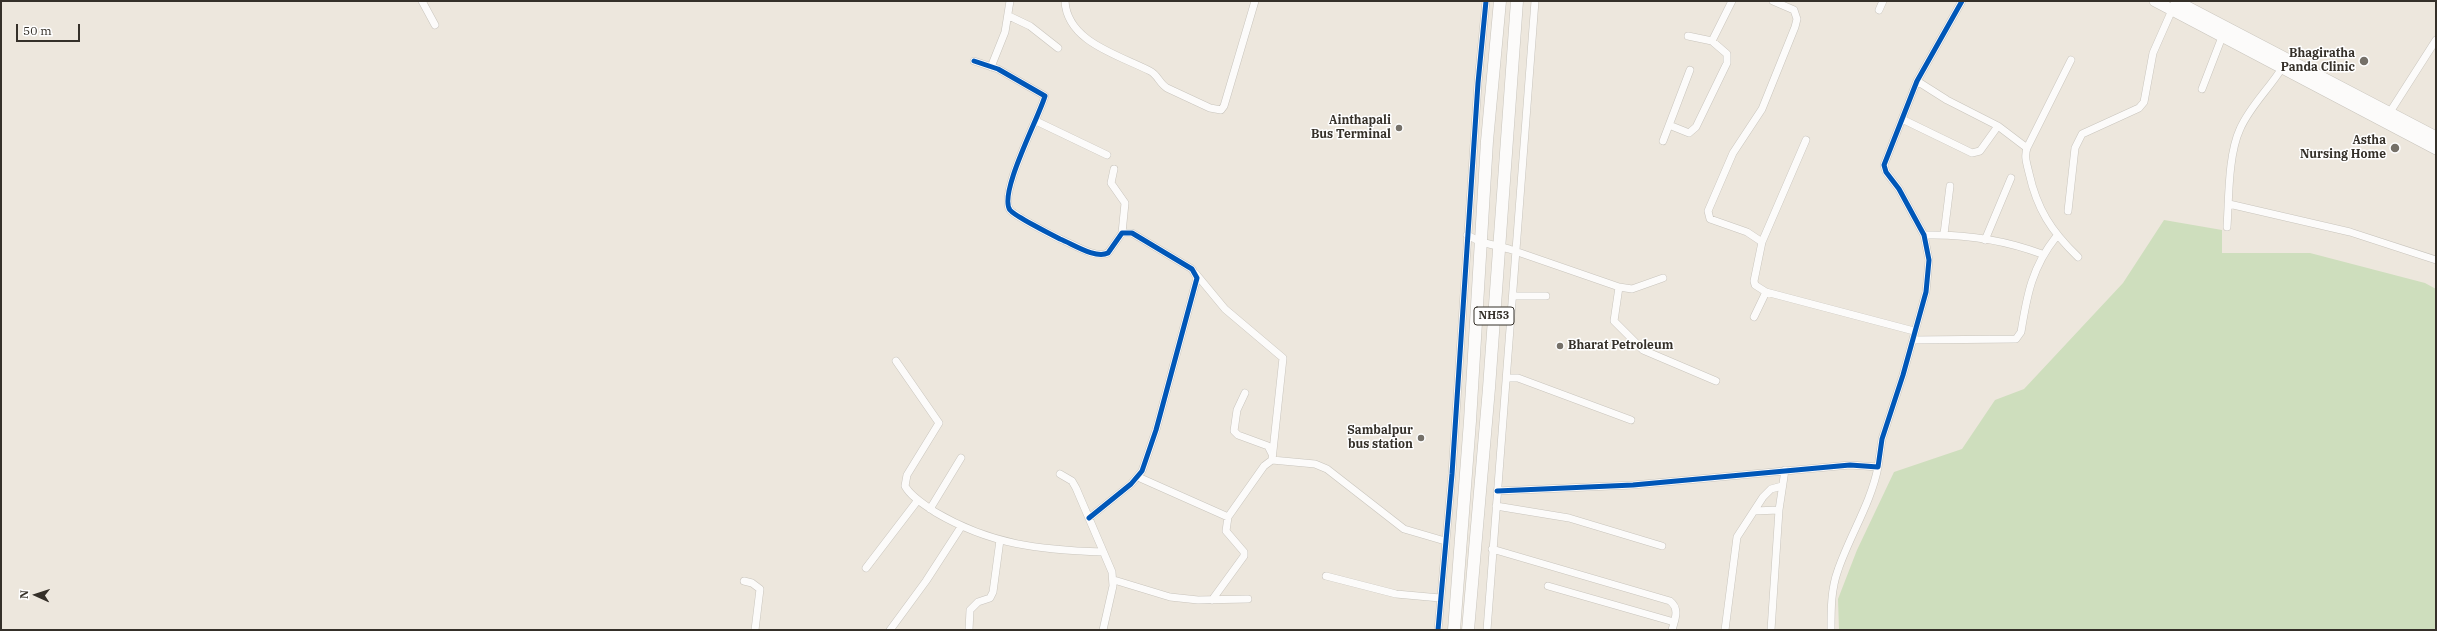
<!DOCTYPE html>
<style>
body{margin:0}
#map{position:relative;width:2437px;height:631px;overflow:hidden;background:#ede7dd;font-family:"IBM Plex Serif",serif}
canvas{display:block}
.frame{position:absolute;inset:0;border:2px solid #353029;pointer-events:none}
.north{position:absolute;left:16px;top:575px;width:40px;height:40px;-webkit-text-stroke:3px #fff;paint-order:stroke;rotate:273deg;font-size:11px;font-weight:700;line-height:16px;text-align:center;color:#353029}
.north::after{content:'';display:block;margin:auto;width:14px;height:18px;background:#353029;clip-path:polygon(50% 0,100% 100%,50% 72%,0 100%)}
.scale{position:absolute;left:16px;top:24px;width:64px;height:18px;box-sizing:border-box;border:2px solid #353029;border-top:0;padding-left:5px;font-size:12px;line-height:14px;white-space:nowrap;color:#353029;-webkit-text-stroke:3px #fff;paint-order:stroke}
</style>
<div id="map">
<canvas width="2437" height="631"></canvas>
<div class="frame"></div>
<div class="north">N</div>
<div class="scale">50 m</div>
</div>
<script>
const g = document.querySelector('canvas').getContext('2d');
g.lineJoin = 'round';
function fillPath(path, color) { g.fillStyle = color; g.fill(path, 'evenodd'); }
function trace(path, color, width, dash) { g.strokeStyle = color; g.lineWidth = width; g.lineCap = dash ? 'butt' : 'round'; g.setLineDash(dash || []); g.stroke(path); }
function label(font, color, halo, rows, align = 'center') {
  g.font = font + ' "IBM Plex Serif",serif'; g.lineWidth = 3; g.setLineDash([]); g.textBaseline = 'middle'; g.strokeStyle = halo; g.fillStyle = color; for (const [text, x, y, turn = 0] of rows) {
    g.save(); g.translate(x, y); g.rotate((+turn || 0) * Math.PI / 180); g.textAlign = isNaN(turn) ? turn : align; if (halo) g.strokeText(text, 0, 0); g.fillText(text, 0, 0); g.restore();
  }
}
fillPath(new Path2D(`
 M2164,220L2222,230V253H2310L2425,283L2436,289V630H1839L1838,599L1857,550L1894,472L1962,449L1995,400L2024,389L2123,283Z`), '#cedebd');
const minor = new Path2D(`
 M422,1L435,25
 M1065,1C1067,42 1119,55 1150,71C1158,75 1159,83 1167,88L1210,108L1221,110L1224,106L1255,1
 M1879,10L1883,1
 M1009,16L1030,26L1058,48
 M1688,36L1712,41L1732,1
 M974,61L998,69L1045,96C1039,117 998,194 1010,210C1015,216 1052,235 1060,239C1073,244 1095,259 1108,253L1122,233H1132L1192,269L1197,278L1156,430L1142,471L1131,484L1089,518
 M991,67L1005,32L1010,1
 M1917,81L1947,100L1998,126L2027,148C2024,157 2027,164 2029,173C2037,209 2051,231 2078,257
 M2202,89L2222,37
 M2390,112L2436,40
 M1904,120L1972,153L1980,151L1998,126
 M1036,121L1107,155
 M1669,125L1689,133L1696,127L1727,63V54L1712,41
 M1663,141L1690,70
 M2027,148L2071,60
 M1114,169L1111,183L1125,203L1122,233
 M2229,204L2350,232L2436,260
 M2068,211L2075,148L2082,134L2139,108L2144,102L2153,53L2172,10
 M2227,227C2229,198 2228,155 2240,129C2250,106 2269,89 2282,68
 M1944,234L1950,186
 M1467,235L1481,242L1509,249L1619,287L1614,321L1643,350L1716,381
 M1924,235C1964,234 2005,240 2042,254
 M1985,240L2011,178
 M1762,242L1806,140
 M1196,274L1225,309L1283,358L1272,460
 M1619,287L1632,289L1663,278
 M1766,292L1755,285L1754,281L1762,242L1747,232L1710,219L1708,211L1733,153L1762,109L1795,27L1797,19L1794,10L1773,1
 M1513,296H1546
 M1754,317L1766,292L1914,331
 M1913,340L2016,339L2021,332C2027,295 2032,267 2056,237
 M896,361L939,423L907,475L905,486C911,497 925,505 935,512C991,545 1040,550 1103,552
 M1507,378H1518L1631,420
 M1245,393L1237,410L1234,431L1238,435L1268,446L1272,454
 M1060,474L1072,481L1076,488L1112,572L1113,586L1103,630
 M1138,477L1228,517
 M1497,491L1633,485L1850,465L1878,467L1882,439L1903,375L1926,292L1929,260L1924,235L1899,189L1886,172L1884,165L1917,81L1962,1
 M1496,506L1569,518L1662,546
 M930,509L961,458
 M1754,511L1779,510
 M1492,549L1670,601C1680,609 1675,619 1672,630
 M866,568L918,500
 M1326,576L1396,594L1440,598
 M1114,580L1170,597L1198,600L1248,599
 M744,581L752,583L760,589L755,630
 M1548,586L1674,622
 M1212,600L1244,556V552L1226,531L1228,517L1264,466L1272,460L1315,464L1327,469L1404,529L1445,541
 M890,630L926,581L961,527
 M969,630L970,610L978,602L990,598L993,592L1000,540
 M1438,630L1452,474L1478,83L1486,1
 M1487,630L1535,1
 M1725,630L1737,537L1763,497L1771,489L1782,486
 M1771,630L1779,510L1785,470
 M1831,630C1831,609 1831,589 1838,570C1850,535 1871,503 1878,467`);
const primary = new Path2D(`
 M2155,1L2436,149
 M2176,1L2436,137`);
const trunk = new Path2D(`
 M1454,630L1470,421L1487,141L1500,1
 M1468,630L1489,388L1517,1`);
trace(minor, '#c8c4bc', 8);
trace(primary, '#c8c4bc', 12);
trace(trunk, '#c8c4bc', 13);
trace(minor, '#fcfbfa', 7);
trace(primary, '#fcfbfa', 11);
trace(trunk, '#fcfbfa', 12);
trace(new Path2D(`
 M974,61L998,69L1045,96C1039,117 998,194 1010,210C1015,216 1052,235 1060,239C1073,244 1095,259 1108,253L1122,233H1132L1192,269L1197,278L1156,430L1142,471L1131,484L1089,518
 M1497,491L1633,485L1850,465L1878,467L1882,439L1903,375L1926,292L1929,260L1924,235L1899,189L1886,172L1884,165L1917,81L1962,1
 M1438,630L1452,474L1478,83L1486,1`), '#0057b8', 5);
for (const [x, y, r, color] of [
 [2364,61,5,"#757068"],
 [1399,128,4,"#757068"],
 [2395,148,5,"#757068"],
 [1560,346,4,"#757068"],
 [1421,438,4,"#757068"]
]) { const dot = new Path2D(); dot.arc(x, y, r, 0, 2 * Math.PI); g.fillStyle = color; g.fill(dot); trace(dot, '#fff', 1.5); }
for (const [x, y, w] of [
 [1494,316,40]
]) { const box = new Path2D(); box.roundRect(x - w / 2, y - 9, w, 18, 3); g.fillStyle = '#fff'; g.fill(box); trace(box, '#353029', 1); }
label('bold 11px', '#353029', null, [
 ["NH53",1494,316]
]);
label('bold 12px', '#353029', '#fff', [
 ["Bhagiratha",2355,54],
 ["Panda Clinic",2355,68],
 ["Ainthapali",1391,121],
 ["Bus Terminal",1391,135],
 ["Astha",2386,141],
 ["Nursing Home",2386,155],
 ["Bharat Petroleum",1568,346,"left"],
 ["Sambalpur",1413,431],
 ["bus station",1413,445]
], 'right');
</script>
